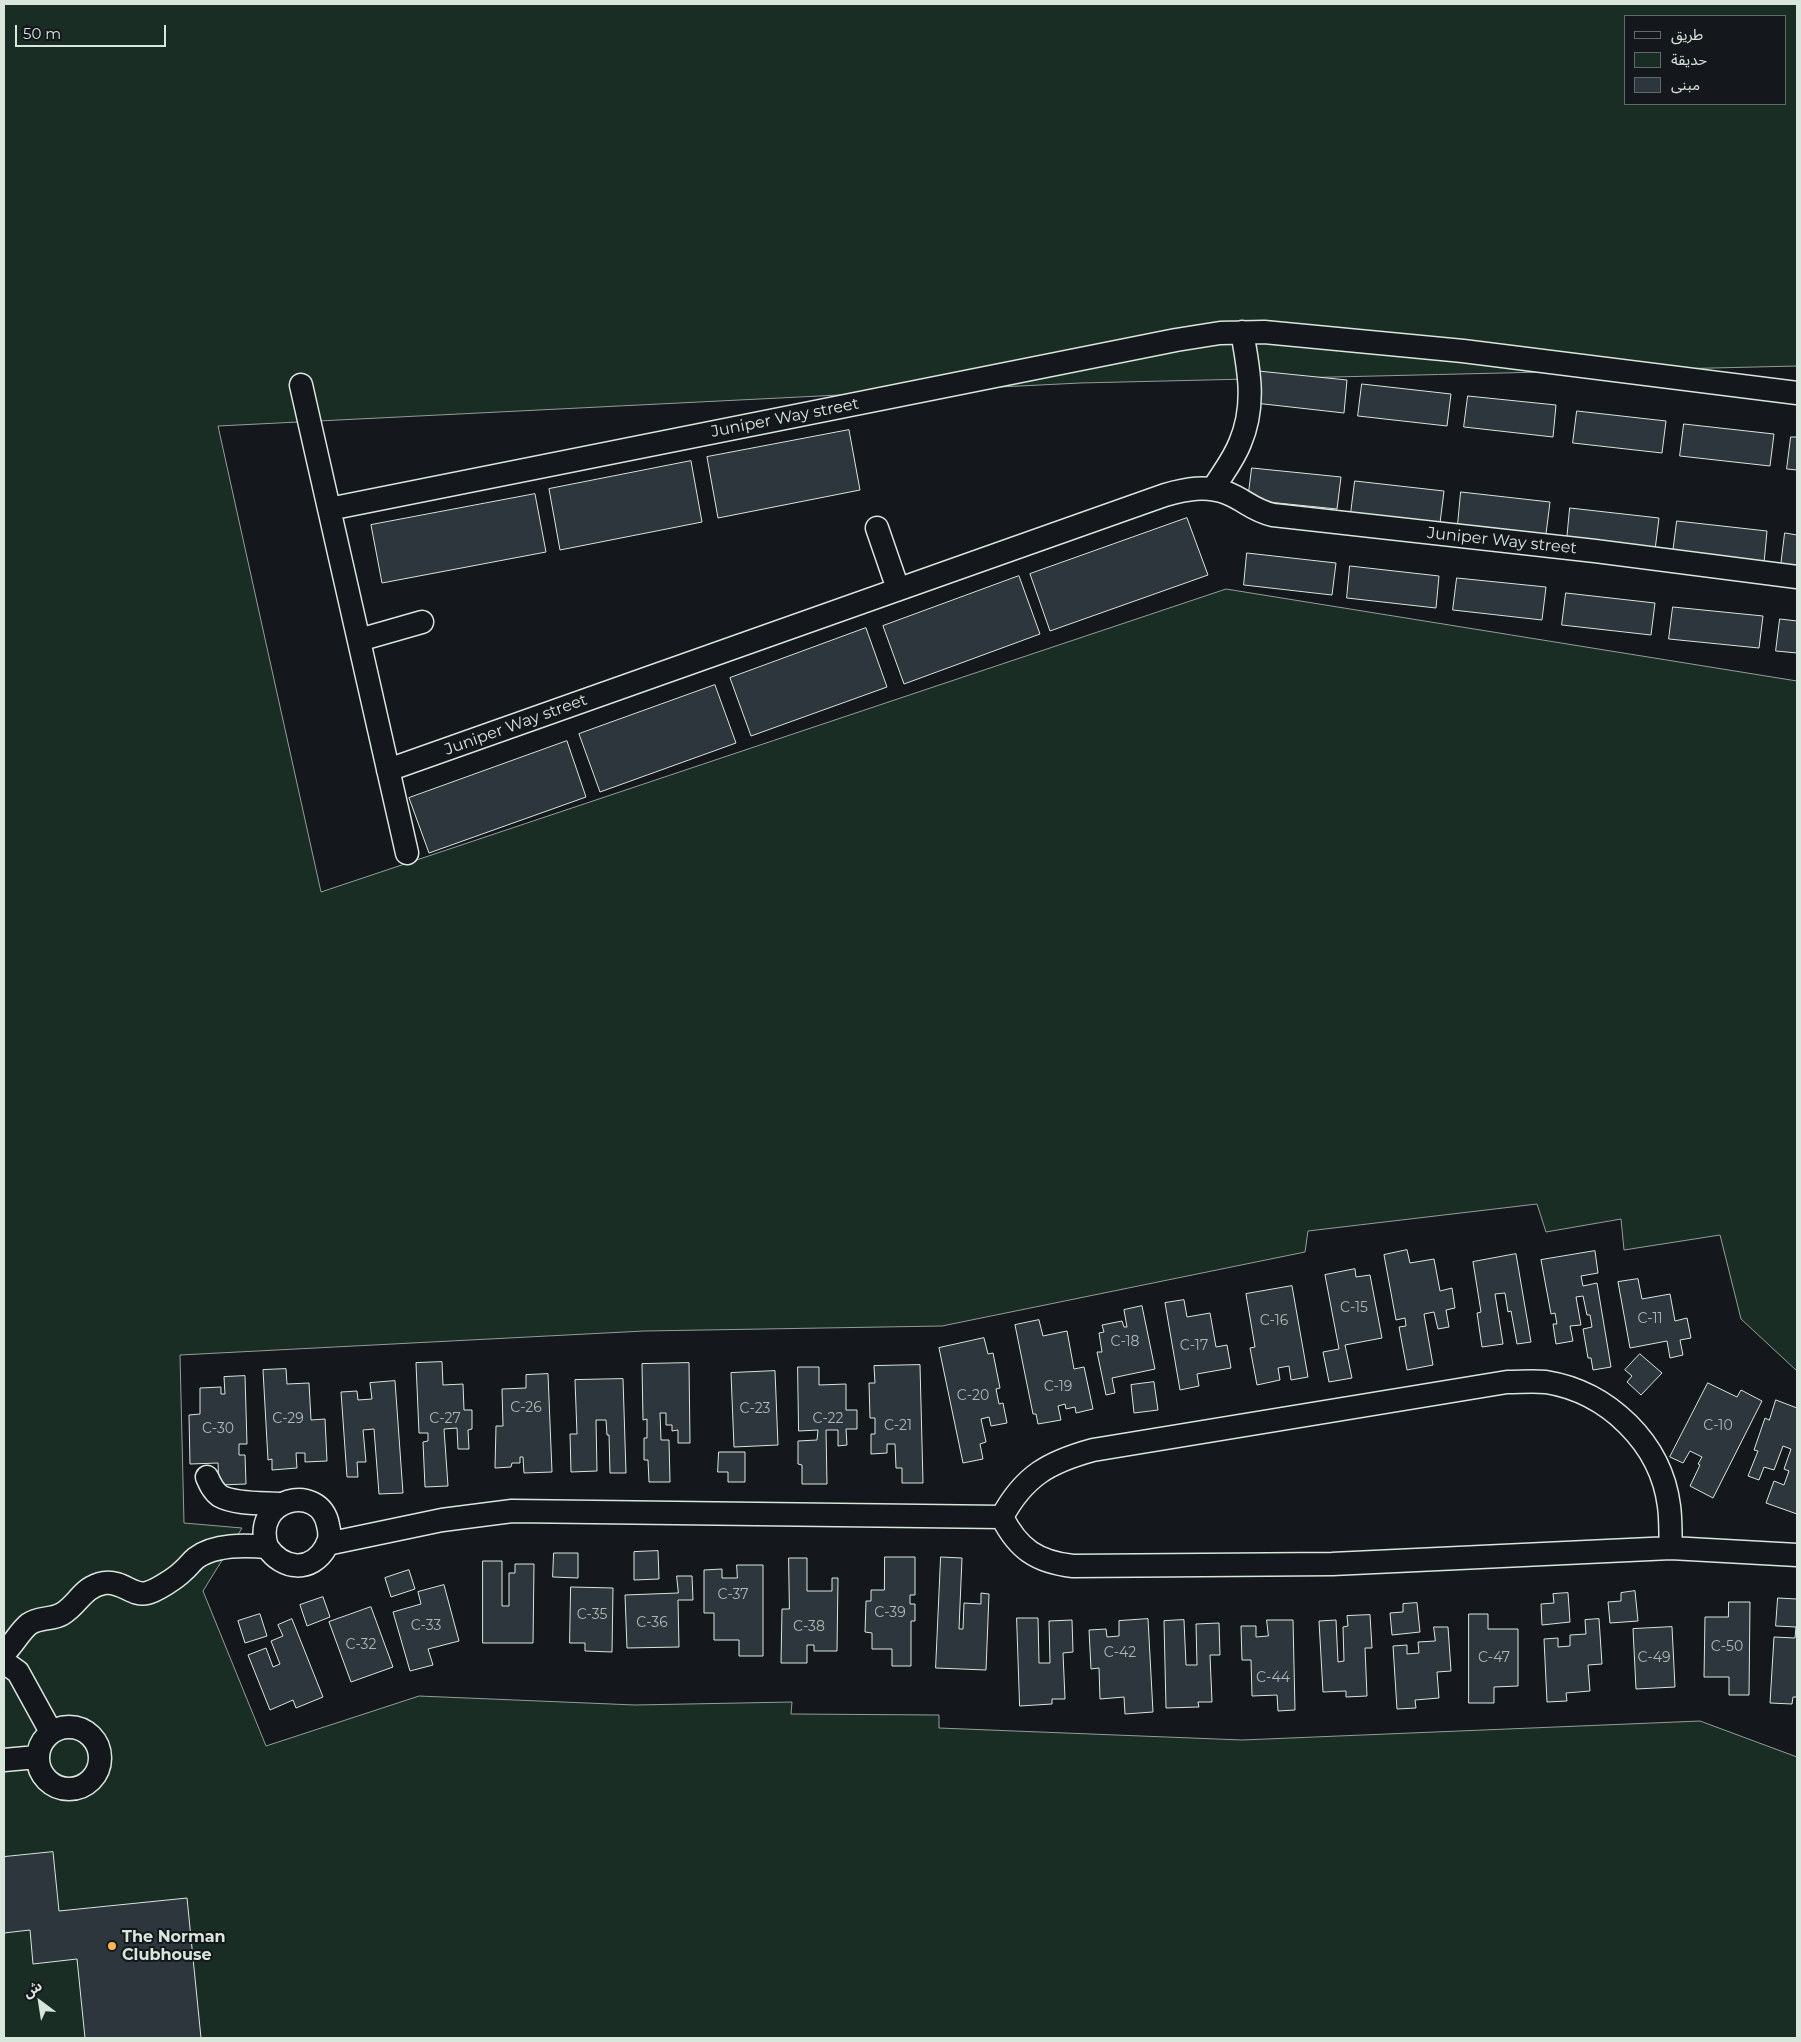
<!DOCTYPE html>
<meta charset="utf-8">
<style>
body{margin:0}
#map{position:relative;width:1801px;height:2042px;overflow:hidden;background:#14181c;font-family:Montserrat,"Noto Sans Arabic",sans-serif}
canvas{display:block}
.frame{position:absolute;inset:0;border:5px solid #d8e6dc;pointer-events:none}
.legend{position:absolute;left:1624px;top:15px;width:162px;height:90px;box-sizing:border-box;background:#14181c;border:1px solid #626a69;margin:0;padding:6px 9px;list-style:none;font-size:15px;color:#d8e6dc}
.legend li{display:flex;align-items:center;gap:10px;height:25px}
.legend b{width:25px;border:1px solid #626a69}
.north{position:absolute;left:15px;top:1977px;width:50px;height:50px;-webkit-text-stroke:4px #14181c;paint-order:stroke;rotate:329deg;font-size:14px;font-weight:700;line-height:20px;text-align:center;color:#d8e6dc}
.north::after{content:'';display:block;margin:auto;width:18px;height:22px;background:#d8e6dc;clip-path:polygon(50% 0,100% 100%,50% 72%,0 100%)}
.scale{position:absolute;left:15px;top:25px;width:151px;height:22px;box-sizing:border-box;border:2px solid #d8e6dc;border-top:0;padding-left:6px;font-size:15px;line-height:18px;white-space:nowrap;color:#d8e6dc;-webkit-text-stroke:4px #14181c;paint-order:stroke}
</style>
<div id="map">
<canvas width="1801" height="2042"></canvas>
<div class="frame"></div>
<ul class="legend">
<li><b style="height:6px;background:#14181c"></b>طريق</li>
<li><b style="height:14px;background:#1a2d24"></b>حديقة</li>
<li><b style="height:14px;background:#2c363c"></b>مبنى</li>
</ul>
<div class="north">ش</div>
<div class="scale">50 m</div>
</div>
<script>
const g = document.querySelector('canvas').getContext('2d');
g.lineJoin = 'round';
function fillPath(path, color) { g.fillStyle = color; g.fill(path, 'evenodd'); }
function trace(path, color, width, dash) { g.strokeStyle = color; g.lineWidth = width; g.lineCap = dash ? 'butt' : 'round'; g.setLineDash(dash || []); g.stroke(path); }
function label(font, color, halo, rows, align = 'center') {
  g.font = font + ' Montserrat,sans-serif'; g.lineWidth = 4; g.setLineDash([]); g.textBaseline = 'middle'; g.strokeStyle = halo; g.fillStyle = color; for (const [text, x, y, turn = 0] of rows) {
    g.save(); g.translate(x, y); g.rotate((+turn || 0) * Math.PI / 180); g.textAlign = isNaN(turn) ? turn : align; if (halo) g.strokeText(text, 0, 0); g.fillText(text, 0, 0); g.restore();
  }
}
const green = new Path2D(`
 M4,4H1797V366L1080,383L218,426L321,892L1226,589L1797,681V1371L1741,1319L1720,1235L1624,1250L1621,1219L1546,1232L1537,1204L1308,1231L1305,1252L942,1326L644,1331L180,1355L184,1523L242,1528L203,1591L266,1746L419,1696L635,1705L792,1702L791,1714L939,1715V1728L1242,1740L1700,1721L1797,1757V2038H4ZM1625,16H1785V104H1625Z`);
fillPath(green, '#1a2d24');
trace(green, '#939e99', 1);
const building = new Path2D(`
 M1258,371L1347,380L1344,413L1255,403Z
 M1362,384L1451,394L1447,426L1358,416Z
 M1468,396L1556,405L1553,437L1464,427Z
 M1577,411L1666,421L1662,453L1573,443Z
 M1684,424L1774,434L1770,466L1680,456Z
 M849,430L860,490L718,518L707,457Z
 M1791,437H1797V470L1787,469Z
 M691,461L702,522L560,550L549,489Z
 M1252,468L1341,477L1337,509L1248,500Z
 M1355,481L1444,491L1440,523L1351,513Z
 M1461,492L1550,502L1546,534L1458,524Z
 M535,494L546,552L382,583L371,525Z
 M1570,508L1659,518L1655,550L1567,540Z
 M1187,518L1208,575L1050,631L1030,574Z
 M1677,521L1767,531L1764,563L1673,553Z
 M1785,533L1797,535V567L1781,566Z
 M1247,553L1336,563L1332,595L1244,585Z
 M1350,566L1439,576L1436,608L1347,598Z
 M1019,576L1040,634L904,684L883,626Z
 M1457,578L1546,587L1542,620L1453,610Z
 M1566,593L1655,603L1651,635L1562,625Z
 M1673,607L1763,616L1759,648L1669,639Z
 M1780,619L1797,621V653L1776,651Z
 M866,628L887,687L751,736L730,678Z
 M715,685L736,743L600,792L579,734Z
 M567,741L586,797L429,853L409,798Z
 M1407,1250L1410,1263L1434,1259L1440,1291L1452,1288L1455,1308L1446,1310L1449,1327L1438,1329L1434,1312L1424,1314L1433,1365L1407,1370L1399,1327L1406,1326L1405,1318L1396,1320L1384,1255Z
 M1595,1251L1598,1273L1581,1276L1583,1286L1597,1283L1611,1367L1593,1370L1591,1358H1588L1583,1329L1592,1327L1590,1315H1587L1583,1296L1576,1297L1581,1325L1570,1326L1573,1341L1556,1344L1553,1324H1557L1555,1313L1551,1314L1541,1260Z
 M1516,1254L1531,1342L1517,1344L1511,1311L1508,1312L1505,1293L1495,1294L1503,1344L1482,1347L1477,1313L1481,1312L1473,1262Z
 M1355,1269L1356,1277L1370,1275L1382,1338L1345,1345L1352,1378L1329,1382L1323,1352L1339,1349L1325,1275Z
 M1638,1279L1642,1299L1670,1294L1675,1321L1687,1318L1691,1338L1680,1340L1683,1355L1670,1358L1667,1341L1630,1348L1618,1282Z
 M1292,1286L1308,1377L1291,1380L1289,1366L1278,1368L1280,1380L1257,1385L1250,1348L1255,1347L1246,1294Z
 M1184,1300L1187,1317L1210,1313L1216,1347L1227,1345L1231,1368L1197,1374L1199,1386L1180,1390L1165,1303Z
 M1142,1306L1155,1369L1112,1378L1115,1393L1106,1395L1097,1352H1102L1099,1333L1104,1332L1102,1325L1122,1321L1124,1327H1127L1124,1310Z
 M1039,1320L1043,1336L1067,1331L1074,1369L1084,1367L1093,1409L1076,1413L1075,1407L1066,1409L1065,1404L1058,1406L1061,1420L1038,1424L1036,1414H1033L1015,1325Z
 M984,1338L988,1354L993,1353L1000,1388L996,1389L999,1404L1003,1403L1007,1423L991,1426L989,1417L981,1419L986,1442L980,1444L983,1459L963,1463L939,1348Z
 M1640,1354L1662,1373L1641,1395L1627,1382L1632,1376L1625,1370Z
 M442,1362L443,1385L463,1384L464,1410H472V1429L468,1430L469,1449H458L457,1428L444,1429L448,1486L425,1487L423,1442L428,1441V1433H419L416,1363Z
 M689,1363L690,1443H678V1430L672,1431V1425H666V1413H660L661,1440H669L670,1482H649L648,1460H644V1438H647V1419L643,1420L642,1364Z
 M920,1365L923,1483H902V1468H896L895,1444H887V1453L871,1454V1434H875V1418H870L869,1383H875L874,1366Z
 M798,1367H819V1385L846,1384V1410H857V1429H846L847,1445L838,1446V1430H826L827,1484H802V1465L798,1464V1441L817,1440L818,1430L799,1431Z
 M286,1369L287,1384L309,1383L311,1420L325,1419L327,1461L305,1462V1453H296L297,1468L272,1470V1459L268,1460L263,1370Z
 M775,1371L778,1445L734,1447L731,1373Z
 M548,1374L552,1472L524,1473L523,1457H520V1463H512L511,1467L495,1468L496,1426H503L502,1389L526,1388V1375Z
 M245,1376L247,1444H239V1455H245L246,1484L219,1485L218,1463L190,1464L189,1415L200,1414V1388L221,1387V1394H225L224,1377Z
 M623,1379L626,1473H610L609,1435H607L606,1420H596L597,1471L571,1472L570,1434H577L575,1380Z
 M395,1381L403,1493L379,1494L374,1429L363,1430L366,1462H357L358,1477H347L341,1392L357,1391L358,1400L372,1399L370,1383Z
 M1154,1382L1158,1410L1134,1413L1131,1385Z
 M1708,1383L1737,1397L1741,1390L1762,1401L1713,1498L1690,1486L1700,1465L1698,1464L1702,1457L1690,1451L1683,1463L1670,1457Z
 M1776,1400L1797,1408V1514L1766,1503L1774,1481L1784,1485L1789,1471L1784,1469L1791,1449L1783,1446L1774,1470L1764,1467L1759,1480L1748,1476L1758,1451L1754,1450L1765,1418L1769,1420Z
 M719,1452H745V1482H728V1472H718Z
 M658,1551L659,1579L634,1580V1552Z
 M554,1553H578V1578L553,1577Z
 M885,1557H915V1595H910V1604H915V1621H911V1666H892V1649H872V1633L865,1632L866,1601H871V1590H884Z
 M941,1557L962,1558L959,1629H963L964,1603L981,1604V1593L989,1594L986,1670L936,1668Z
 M789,1558H807V1591H832V1578H838L837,1651H814V1645H807V1663H781L782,1609H789Z
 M483,1561H502V1606H509V1573H515V1564H534L533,1643H483Z
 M737,1565H763V1656H739V1640H714V1613H704V1570L722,1569V1578H737Z
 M409,1570L415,1589L391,1597L385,1578Z
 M677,1576H692L693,1600H678L679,1647L627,1648L625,1595L678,1593Z
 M444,1585L459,1641L428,1649L433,1665L410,1671L393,1612L421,1604L418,1592Z
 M571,1587L613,1588L612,1652L585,1651V1643H570Z
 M1635,1591L1638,1621L1610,1623L1608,1602L1621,1601V1593Z
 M1568,1593L1570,1622L1542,1625L1541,1604L1554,1603L1553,1594Z
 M323,1597L330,1617L307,1626L300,1605Z
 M1778,1598L1797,1599V1697H1793L1792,1704L1770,1703L1774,1637L1795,1638L1796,1627L1776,1626Z
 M1729,1602H1750L1749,1695H1729V1677H1704L1705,1617H1728Z
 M1417,1603L1420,1632L1392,1635L1390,1613L1403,1612V1604Z
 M371,1607L393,1667L351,1682L329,1622Z
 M260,1614L267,1636L245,1643L238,1621Z
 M1469,1614H1488V1629H1518V1686L1494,1687V1703H1469Z
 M1370,1615L1372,1648H1365L1367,1696L1346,1697V1691L1323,1692L1319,1621L1336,1620L1338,1662L1344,1661L1343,1627L1348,1626L1347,1616Z
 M1017,1618H1038L1039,1663H1050L1049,1621L1072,1620L1073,1652L1063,1653L1065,1699H1052V1704L1020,1706Z
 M292,1619L323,1697L296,1708L293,1700L270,1710L248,1655L266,1648L273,1667L280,1664L271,1641L283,1636L278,1625Z
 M1148,1619L1153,1712L1125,1714L1124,1697L1100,1699L1099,1668L1091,1669L1089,1630L1106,1629L1107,1637L1119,1636V1621Z
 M1599,1619L1602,1664L1588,1665L1590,1691L1566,1693L1567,1701L1547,1702L1544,1639L1558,1638V1647L1570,1646V1635L1586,1634L1585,1620Z
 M1184,1620L1186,1665H1197L1196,1624L1219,1623L1220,1655H1210L1212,1702H1198L1199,1707L1166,1708L1164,1621Z
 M1267,1620H1293L1295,1710L1278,1711L1277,1695L1252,1696L1251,1660H1242L1241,1626H1256V1637L1268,1636Z
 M1434,1627H1448L1451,1671L1437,1672L1439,1698L1415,1700L1416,1708L1397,1709L1393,1646L1407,1645V1654L1419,1653L1418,1642L1435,1641Z
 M1672,1627L1675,1687L1636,1689L1633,1629Z
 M53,1852L59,1911L187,1898L201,2038H85L77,1959L33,1964L30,1930L4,1933V1857Z`);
fillPath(building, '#2c363c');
trace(building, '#d8e6dc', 1);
const minor = new Path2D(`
 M301,385L407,853
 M1213,489C1222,474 1234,459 1240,443C1256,406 1249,370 1242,332
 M329,509L1176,340L1220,333L1264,332L1285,334L1463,351L1797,393
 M877,528L898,589
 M359,640L422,622
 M388,770L1165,495C1186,489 1206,485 1227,493C1245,500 1252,510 1273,515L1595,551L1797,577
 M207,1477C210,1484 213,1491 220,1496C234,1504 263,1503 279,1504
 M1002,1517C1018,1549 1037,1562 1073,1566L1332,1564L1671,1548L1797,1555
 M1002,1517C1024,1476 1049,1462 1093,1450L1507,1382C1520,1382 1533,1381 1546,1382C1608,1392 1661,1443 1669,1506C1671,1520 1670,1534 1671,1548
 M327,1544L442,1520L512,1511L1002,1517
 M4,1653C14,1644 19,1632 29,1624C39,1617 52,1620 62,1614C79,1604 82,1587 104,1583C122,1580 133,1597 147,1593C156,1591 176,1578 183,1571C188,1567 191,1562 196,1558C215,1544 245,1545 267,1547C283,1570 311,1573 326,1547C330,1541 330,1533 328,1525C320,1482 251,1498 267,1547
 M4,1662L18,1672L51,1732
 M38 1758a31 31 0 1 1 62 0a31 31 0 1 1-62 0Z
 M4,1760L37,1757`);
trace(minor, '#d8e6dc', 25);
trace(minor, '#14181c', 22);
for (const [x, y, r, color] of [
 [112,1946,5,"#ffb74d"]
]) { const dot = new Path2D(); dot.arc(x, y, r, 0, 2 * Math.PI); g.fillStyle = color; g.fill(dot); trace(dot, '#14181c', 2); }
label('14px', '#adbab4', null, [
 ["C-15",1354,1308],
 ["C-11",1650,1319],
 ["C-16",1274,1321],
 ["C-18",1125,1342],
 ["C-17",1194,1346],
 ["C-19",1058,1387],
 ["C-20",973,1396],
 ["C-26",526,1408],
 ["C-23",755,1409],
 ["C-29",288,1419],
 ["C-27",445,1419],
 ["C-22",828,1419],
 ["C-21",898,1426],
 ["C-10",1718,1426],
 ["C-30",218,1429],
 ["C-37",733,1595],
 ["C-39",890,1613],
 ["C-35",592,1615],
 ["C-36",652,1623],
 ["C-33",426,1626],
 ["C-38",809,1627],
 ["C-32",361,1645],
 ["C-50",1727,1647],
 ["C-42",1120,1653],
 ["C-47",1494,1658],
 ["C-49",1654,1658],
 ["C-44",1273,1678]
]);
label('16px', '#d8e6dc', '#14181c', [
 ["Juniper Way street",785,418,-11],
 ["Juniper Way street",1502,541,6],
 ["Juniper Way street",516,725,-20]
]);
label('bold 16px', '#d8e6dc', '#14181c', [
 ["The Norman",122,1937],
 ["Clubhouse",122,1955]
], 'left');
</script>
